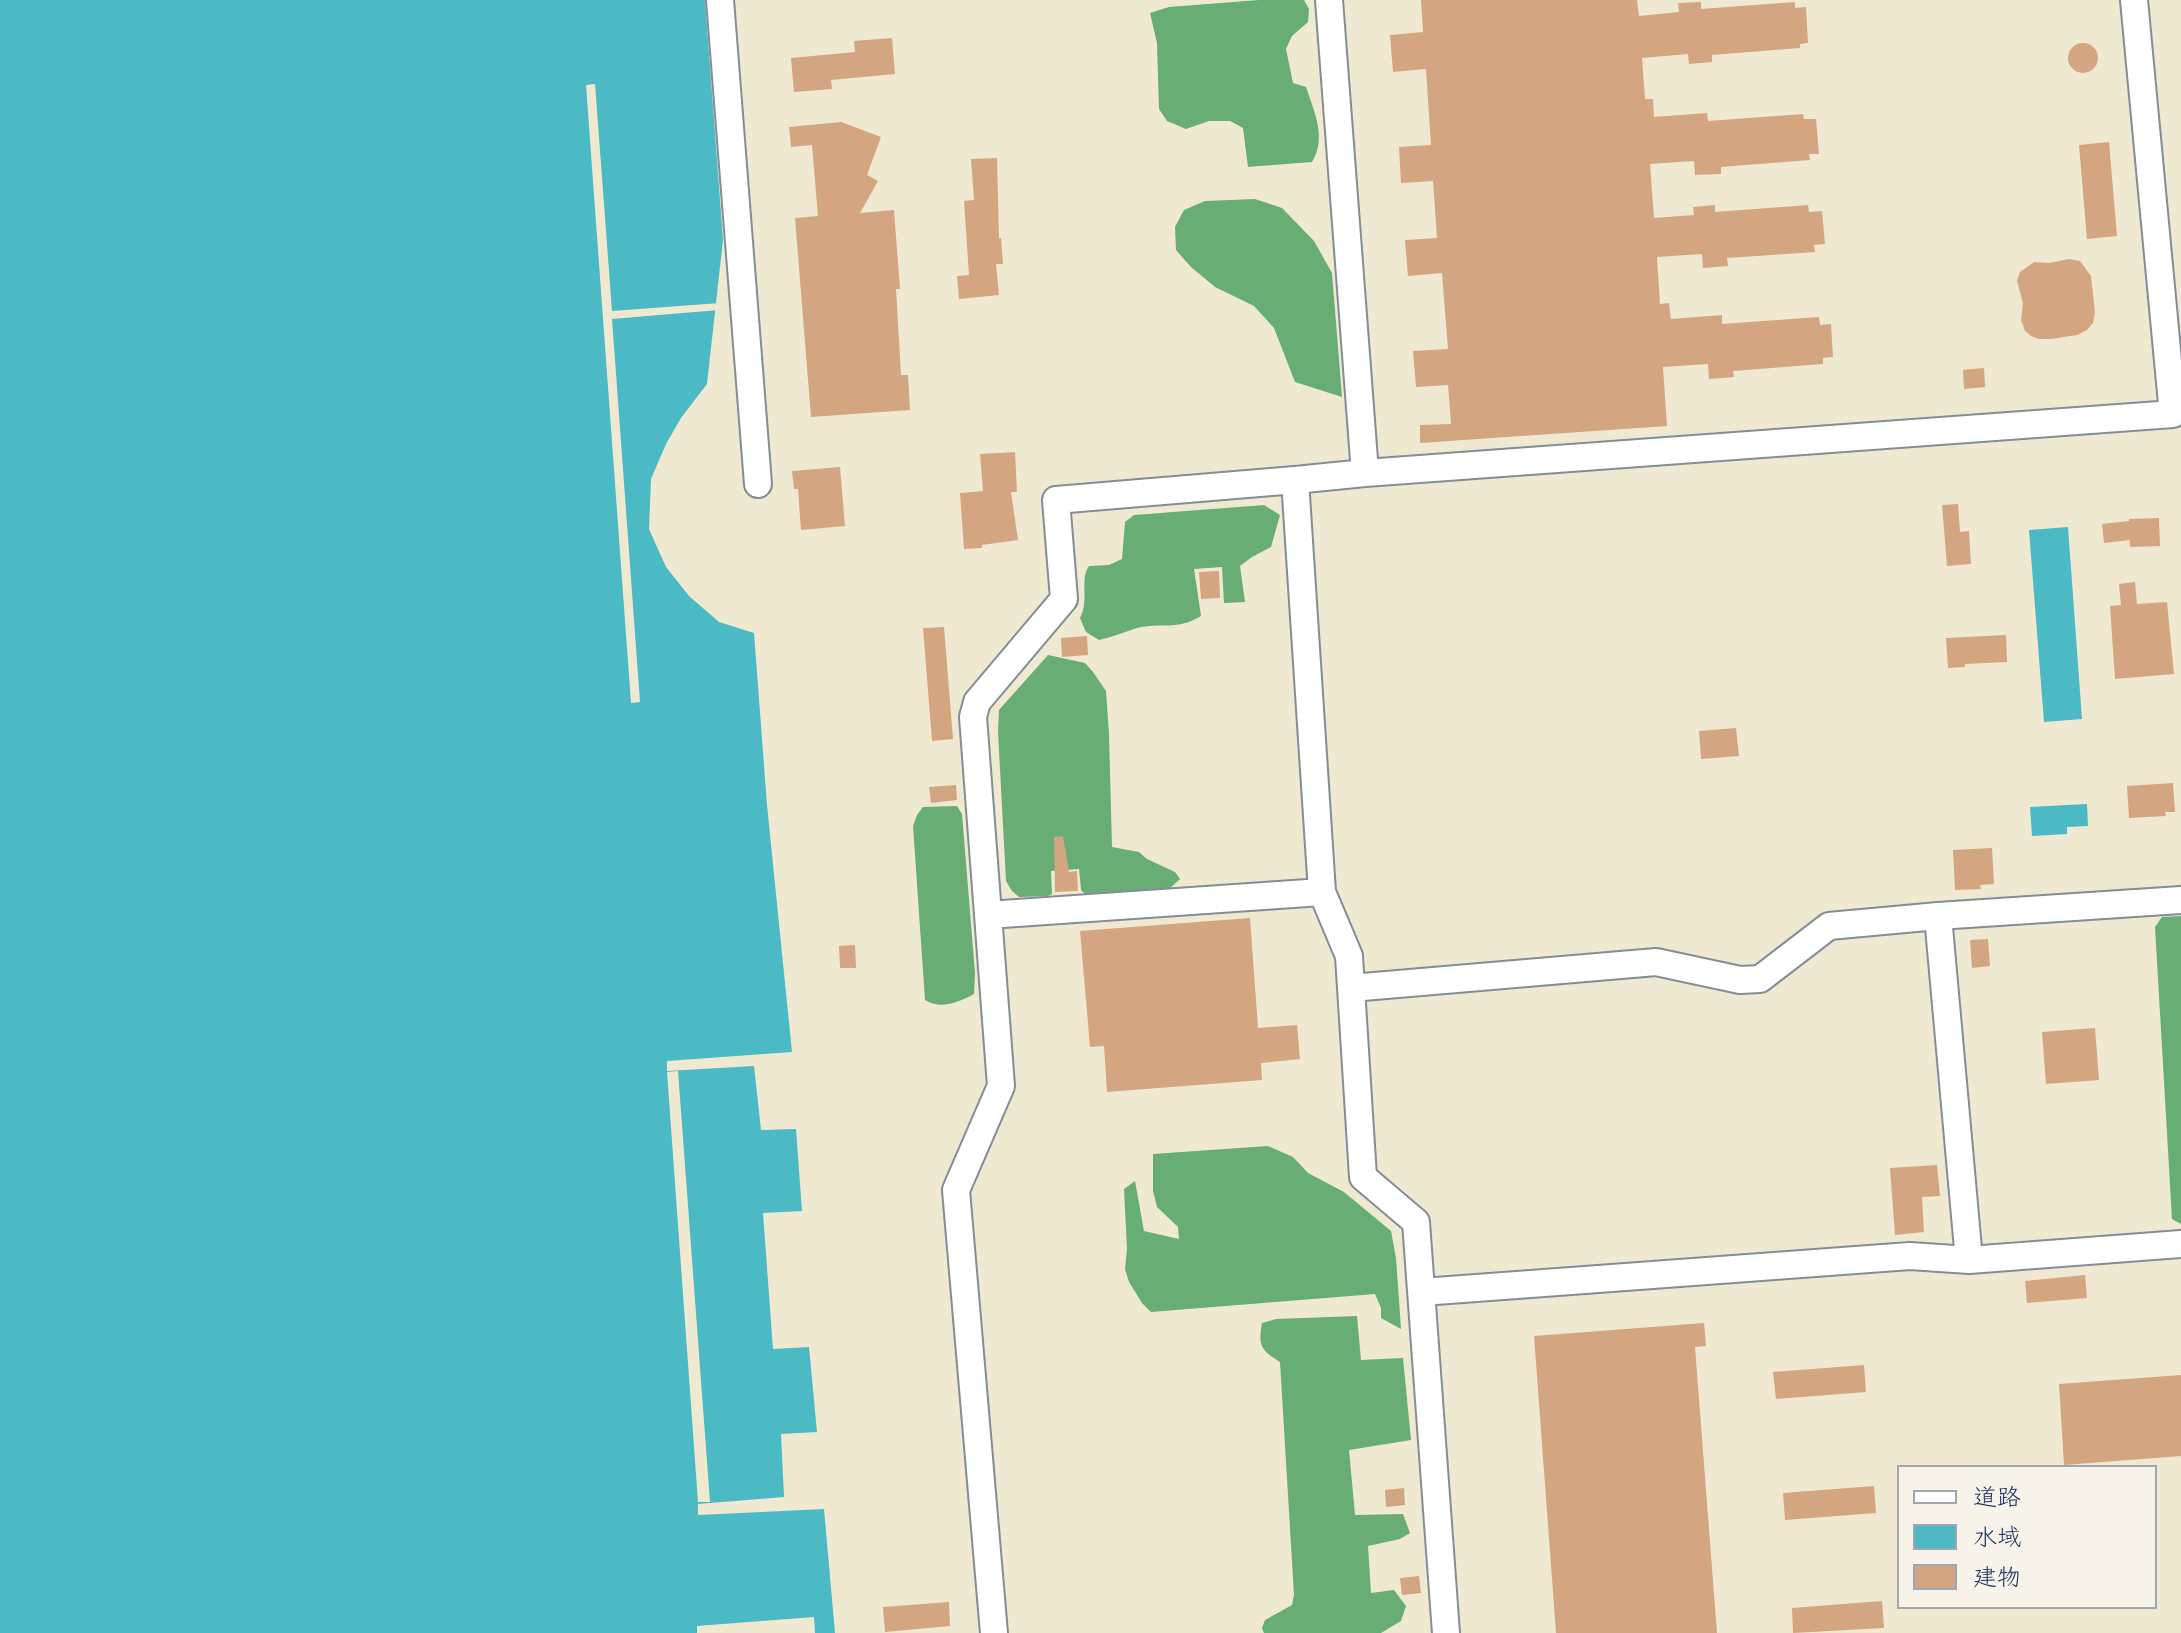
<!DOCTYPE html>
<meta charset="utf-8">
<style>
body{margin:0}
#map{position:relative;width:2181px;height:1633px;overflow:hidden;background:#efe9d1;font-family:"Indie Flower","Klee One",sans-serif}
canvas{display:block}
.legend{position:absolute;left:1897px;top:1465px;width:260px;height:144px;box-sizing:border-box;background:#f7f3e8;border:2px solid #9fa5b1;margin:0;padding:10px 14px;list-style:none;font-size:24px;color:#1b2f5e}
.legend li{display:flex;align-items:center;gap:16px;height:40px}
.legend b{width:40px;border:2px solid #9fa5b1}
</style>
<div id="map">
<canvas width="2181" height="1633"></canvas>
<ul class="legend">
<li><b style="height:10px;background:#fff"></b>道路</li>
<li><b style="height:22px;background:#4cbac4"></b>水域</li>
<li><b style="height:22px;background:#d4a581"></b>建物</li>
</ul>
</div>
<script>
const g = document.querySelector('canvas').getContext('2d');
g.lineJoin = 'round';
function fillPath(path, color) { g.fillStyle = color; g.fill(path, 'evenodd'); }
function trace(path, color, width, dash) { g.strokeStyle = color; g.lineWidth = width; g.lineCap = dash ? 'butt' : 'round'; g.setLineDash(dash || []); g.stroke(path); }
fillPath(new Path2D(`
 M1259,0H1304L1309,9L1308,22L1292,36L1286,49L1293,83L1306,87C1314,111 1327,138 1312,162L1248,167L1243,128L1230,121H1209L1186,129L1167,121L1159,109L1157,43L1150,13L1169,7Z
 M1255,199L1282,208L1314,241L1332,273L1342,397L1295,382L1274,328L1254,306L1215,287L1191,267L1176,250L1175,227L1184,210L1205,201Z
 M1264,505L1280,515L1271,547L1252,557L1240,566L1245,602L1224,603L1222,567L1194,569L1201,616C1177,631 1161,622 1137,628C1124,632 1112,637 1099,640L1086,632L1080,618C1090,599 1079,580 1089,566L1109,565L1122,559L1125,522L1134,515Z
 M1048,655L1085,663L1093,672L1106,691L1109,734L1112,847L1139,852L1147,859L1175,872L1180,879L1169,889L1086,895L1081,890L1079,869L1051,871L1052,894L1048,896L1019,897L1012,891L1006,881L998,732L999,710Z
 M957,806L962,814L975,973L974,994C959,1002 941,1010 925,1000L913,826L917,815L923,807Z
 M2181,916V1224L2172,1219L2155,927L2162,917Z
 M1268,1146L1293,1157L1308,1173L1344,1192L1391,1231L1396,1258L1401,1329L1381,1318V1308L1375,1294L1151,1312L1142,1303L1129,1282L1125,1269L1127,1249L1124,1189L1135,1181L1144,1231L1179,1239L1178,1227L1157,1207L1153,1191V1154Z
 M1357,1316L1361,1360L1403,1358L1411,1440L1349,1450L1355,1515L1403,1514L1410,1533L1400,1539L1368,1546L1371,1593L1394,1590L1406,1606L1401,1621L1381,1633H1264L1262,1628L1265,1620L1292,1605L1294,1595L1280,1362C1261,1350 1258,1346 1262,1323L1276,1319Z`), '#68ad73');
fillPath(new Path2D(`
 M0,0H705L723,240L707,384L681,418L666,444L651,479L649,529L666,567L689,596L719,622L754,633L767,805L792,1052L667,1061V1071L754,1066L761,1130L796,1129L802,1211L763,1213L773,1349L809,1347L817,1432L781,1434L784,1497L698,1504V1515L824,1509L835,1633H815L814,1617L697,1626V1633H0Z
 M2068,527L2082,719L2044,722L2029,530Z
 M2087,804L2088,826L2067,827V834L2032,836L2030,807Z`), '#4cbac4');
fillPath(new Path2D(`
 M595,84L612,311L720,303L719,310L612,319L640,702L631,703L586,85Z
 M678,1071L710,1502H698L667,1072Z`), '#efe9d1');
fillPath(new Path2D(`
 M1421,0H1637L1639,16L1679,12L1678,3L1701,2V9L1795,2V8L1806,7L1808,43L1800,44V48L1712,55V62L1689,64L1688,54L1642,58L1645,99H1653L1654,117L1707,113L1708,121L1803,114L1804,119H1816L1819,154H1809L1810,160L1721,167V174L1695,175L1694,161L1650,164L1654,218L1694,215L1693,207L1715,205V212L1808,205L1809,212L1822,211L1825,244L1814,245L1815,252L1727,258L1728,266L1703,268L1702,254L1657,257L1660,304L1669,303L1671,319L1722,315V324L1819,317L1820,325L1831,324L1833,357L1823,358V364L1733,371L1734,377L1709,379L1708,364L1663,367L1667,426L1420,443V425L1451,424L1448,385L1416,387L1413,351L1448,349L1442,273L1408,276L1405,240L1437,238L1433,181L1401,183L1399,147L1431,145L1426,69L1393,72L1390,35L1423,32Z
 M892,38L895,74L831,80L832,89L794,92L791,58L855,52L854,41Z
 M2068 58a15 15 0 1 1 30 0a15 15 0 1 1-30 0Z
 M841,122L881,137L867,175L878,181L860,213L894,210L900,289H896L901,375H908L910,410L811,417L795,218L818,216L812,145L791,147L789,127Z
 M2109,142L2117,236L2087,239L2079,145Z
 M997,158L999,238H1001L1003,264H996L999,295L959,299L957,276L969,275L964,201L974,200L971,159Z
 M2069,259L2080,261L2091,276L2095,312L2093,323L2087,330L2077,335L2051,339H2039L2031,336L2025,331L2021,320L2023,303L2017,281L2020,272L2034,262L2049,263Z
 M1984,368L1985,387L1964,389L1963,370Z
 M1015,452L1017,492H1011L1018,540L982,545V548L964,549L960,493L983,491L980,454Z
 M840,467L845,526L801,530L798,489H794L792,471Z
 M1958,504L1960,532L1969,531L1971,564L1947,566L1942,505Z
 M2159,518L2160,546L2130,547V540L2104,543L2102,524L2129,521V519Z
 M1219,571L1220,598L1201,599L1199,572Z
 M2135,582L2137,604L2167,602L2174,674L2115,679L2110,606L2121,605L2119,584Z
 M944,627L953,739L932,741L923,628Z
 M2006,635L2007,662L1965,664V667L1948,668L1946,638Z
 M1087,636L1088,655L1062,657L1061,638Z
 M1736,728L1739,756L1701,759L1699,731Z
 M2173,783L2175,812H2165L2166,816L2129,818L2127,786Z
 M956,785L957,800L931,803L929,787Z
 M1063,836L1069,872L1077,871L1078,891L1055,892L1054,837Z
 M1992,848L1994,884L1980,885L1981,889L1955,890L1953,850Z
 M1250,918L1258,1028L1297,1025L1300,1059L1261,1063L1262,1080L1107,1092L1104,1046L1090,1047L1080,931Z
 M1988,939L1990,966L1972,968L1970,940Z
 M855,945L856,968H840L839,946Z
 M2095,1028L2099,1080L2046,1084L2042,1032Z
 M1937,1165L1940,1196L1922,1197L1924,1232L1895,1235L1890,1168Z
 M2085,1275L2087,1298L2027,1303L2025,1281Z
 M1704,1323L1706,1346L1695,1347L1717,1633H1556L1534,1336Z
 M1864,1365L1866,1392L1776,1399L1773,1372Z
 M2181,1375V1456L2064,1465L2059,1384Z
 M1874,1486L1876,1513L1785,1520L1783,1493Z
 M1404,1488L1405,1505L1386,1507L1385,1490Z
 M1419,1576L1421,1593L1402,1595L1400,1578Z
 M1882,1601L1884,1628L1793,1633L1792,1608Z
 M949,1602L950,1626L885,1632L883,1607Z`), '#d4a581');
const minor = new Path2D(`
 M720,0L758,484
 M1329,0L1365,473
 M1295,480L1322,892L1349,956L1363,1177L1416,1222L1446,1633
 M988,915L1322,892
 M1938,916L2181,900
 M1351,988L1656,962L1740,980L1760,979L1829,926L1938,916L1969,1260L2181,1244
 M1422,1292L1910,1256L1969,1260
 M994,1633L956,1190L1001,1086L973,717L977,702L1064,599L1056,500L1295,480L1365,473L2173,414L2134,0`);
trace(minor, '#858c98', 30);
trace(minor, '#fff', 26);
</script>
